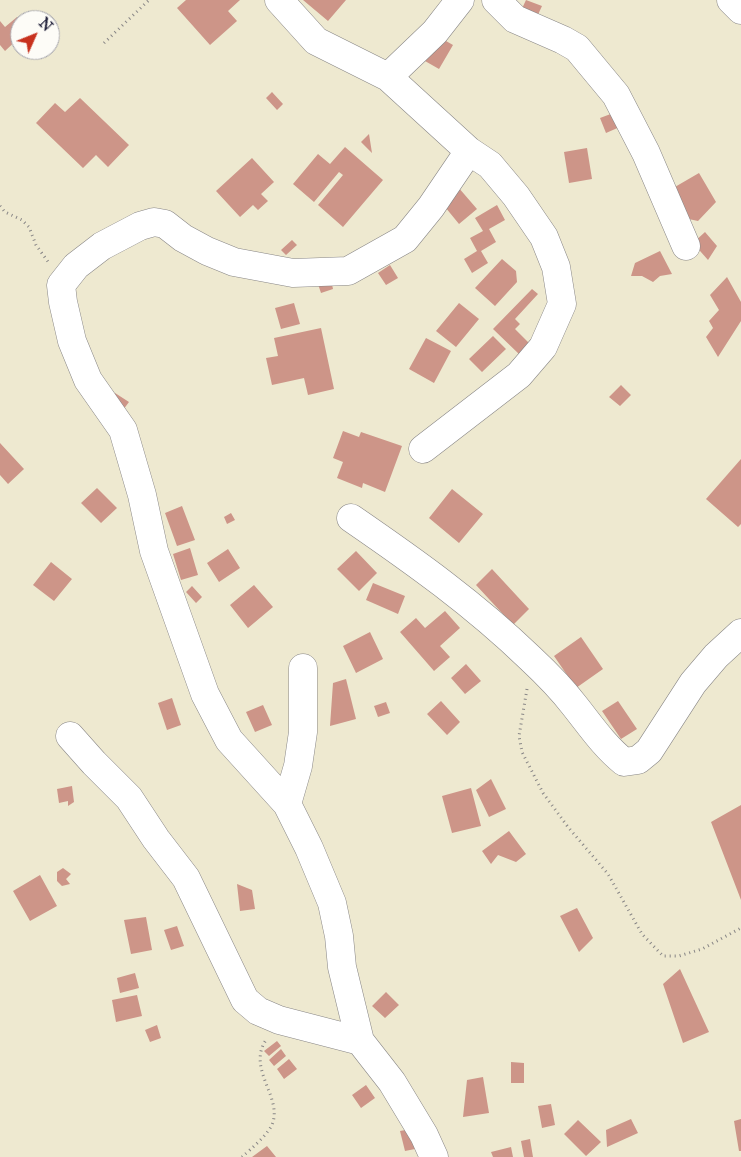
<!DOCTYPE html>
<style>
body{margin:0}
#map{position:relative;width:741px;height:1157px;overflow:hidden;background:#eee9d0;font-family:"IM FELL Great Primer",serif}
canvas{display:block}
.north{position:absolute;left:10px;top:10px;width:50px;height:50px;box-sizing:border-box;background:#fdfcf7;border:1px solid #a5a5ac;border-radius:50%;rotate:46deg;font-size:14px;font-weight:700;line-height:20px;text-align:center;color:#22223b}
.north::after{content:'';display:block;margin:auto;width:18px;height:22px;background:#c8321e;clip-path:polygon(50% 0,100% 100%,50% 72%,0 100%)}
</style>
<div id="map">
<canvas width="741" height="1157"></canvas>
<div class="north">N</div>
</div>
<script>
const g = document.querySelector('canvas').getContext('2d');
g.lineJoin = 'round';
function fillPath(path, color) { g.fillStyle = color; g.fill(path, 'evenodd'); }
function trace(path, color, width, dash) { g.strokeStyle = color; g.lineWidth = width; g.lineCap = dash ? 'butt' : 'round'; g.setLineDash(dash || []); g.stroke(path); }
fillPath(new Path2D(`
 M186,0H240L228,11L237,21L210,45L177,8Z
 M303,0H346L328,21Z
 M526,0L542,6L535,21L519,15Z
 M17,17L20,20V37L5,51L0,45V21L5,27Z
 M439,37L453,45L439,69L425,61Z
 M272,92L283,104L277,110L266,98Z
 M80,98L129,145L108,167L96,155L83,168L36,123L55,103L65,112Z
 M616,112L622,126L606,133L600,118Z
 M369,134L372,153L361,142Z
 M345,147L383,180L343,227L318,205L343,175L339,172L314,202L293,184L318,154L330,164Z
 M587,148L592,179L569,183L564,152Z
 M252,158L274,182L261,194L268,201L258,210L253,205L240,217L216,191Z
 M699,173L716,202L698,221L684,218L668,191Z
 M458,187L477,209L459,224L441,202Z
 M497,205L505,220L489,229L496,242L481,251L488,263L472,273L464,259L477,251L470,238L483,231L475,218Z
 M705,232L717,246L708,260L693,243Z
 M292,240L297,245L286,255L281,250Z
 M660,251L672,274L660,276L653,282L642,276H631L635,263Z
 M502,259L516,271L517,282L495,306L475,288Z
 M390,265L398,278L386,285L378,273Z
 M727,277L741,302V321L718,357L706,337L713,328L709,321L719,310L710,295Z
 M331,280L333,289L321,293L318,284Z
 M532,289L538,294L515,319L520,324L515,329L530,344L520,355L493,329Z
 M294,303L300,324L281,329L275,308Z
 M459,303L479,319L456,347L436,331Z
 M321,328L334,389L308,395L304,378L272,385L266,358L278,356L274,338Z
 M493,336L506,349L482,372L469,359Z
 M426,338L451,351L434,383L409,369Z
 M621,385L631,395L620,406L609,397Z
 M115,393L129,402L123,410L110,401Z
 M343,431L359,437L361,432L402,446L385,492L363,483L362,488L337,478L343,462L333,458Z
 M0,443L24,469L8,484L0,475Z
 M741,459V524L738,527L706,499Z
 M97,488L117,508L101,523L81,503Z
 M452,489L483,514L459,543L429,518Z
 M182,506L195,540L177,546L165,513Z
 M231,513L235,520L227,524L224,517Z
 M190,548L198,575L181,580L173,554Z
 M228,549L240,568L219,582L207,563Z
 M356,551L377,573L359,591L337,569Z
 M51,562L72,579L54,601L33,585Z
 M492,569L529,609L513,625L476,585Z
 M373,583L405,596L398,614L366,600Z
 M254,585L273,607L248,628L230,605Z
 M192,586L202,597L196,603L186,592Z
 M445,611L460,628L440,646L450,657L434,671L400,632L416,618L425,628Z
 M370,632L383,659L356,673L343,646Z
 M581,637L603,669L576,688L554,656Z
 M466,664L481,681L465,694L451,678Z
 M346,679L356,719L330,726L333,683Z
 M172,698L181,725L167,730L158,703Z
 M441,701L460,722L447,735L427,714Z
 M618,701L637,729L621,739L602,711Z
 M386,702L390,713L378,717L374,706Z
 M263,705L272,725L255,732L246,712Z
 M491,779L506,809L489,817L476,790Z
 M72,786L74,802L68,806V801L59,803L57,789Z
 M471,788L481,826L452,833L442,796Z
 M741,805V900L711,822Z
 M509,831L526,854L516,862L498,855L491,864L482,851Z
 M63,868L71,874L66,879L70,884L62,886L57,881V872Z
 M40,875L57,906L30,921L13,891Z
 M237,884L252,890L255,909L240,911Z
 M577,908L593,938L579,952L560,916Z
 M146,917L152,950L131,954L124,920Z
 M177,926L184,946L171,950L164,930Z
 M680,969L709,1032L683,1043L663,984Z
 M135,973L139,988L120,993L117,978Z
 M386,992L399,1005L385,1018L372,1006Z
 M137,995L142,1016L116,1022L112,1000Z
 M157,1025L161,1038L150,1042L145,1030Z
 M277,1041L281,1046L269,1056L264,1051Z
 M281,1049L286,1056L274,1066L269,1060Z
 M289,1059L297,1069L284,1079L277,1069Z
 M511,1062L524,1063V1083H511Z
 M483,1077L489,1113L463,1117L467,1080Z
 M366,1085L375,1098L361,1108L352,1095Z
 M551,1104L555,1125L542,1128L538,1106Z
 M631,1119L638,1133L607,1147L606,1130Z
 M741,1119V1151H739L734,1121Z
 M578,1120L601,1142L586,1156L564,1134Z
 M411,1129L415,1149L405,1151L400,1131Z
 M530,1139L533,1157H524L521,1141Z
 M267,1146L276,1157H252Z
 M511,1147L513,1157H493L491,1152Z`), '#cd9588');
const minor = new Path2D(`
 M279,0L316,41L388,77L469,151L490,165L516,196L544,237L556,267L562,304L543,347L519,375L423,449
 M496,0L515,19L563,40L577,48L616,95L646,153L686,246
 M731,0L741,10
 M388,77L435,32L460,0
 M351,518C415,562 474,604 530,658C545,672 561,688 574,705C590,725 604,746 624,762L638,760L649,751L693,683L716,656L741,633
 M303,668V732L298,766L287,804L229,740L205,694L154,551L142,495L123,430L88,380L72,341L63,302L61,285L76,266L102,246L140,226L154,222L165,224L183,238L207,251L234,262L293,273L348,271L405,239L431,207L469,151
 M70,736L94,763L129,798L156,839L186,878L245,1000L258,1011L279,1020L360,1041
 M287,804L309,848L332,903L339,936L342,967L360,1041L392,1082L424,1135L434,1157`);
trace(minor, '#888686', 29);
trace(new Path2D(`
 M104,43L149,0
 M0,206L5,212L22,220L29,227L36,245L49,263
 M527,689L519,736L522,752L543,793L568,827L608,874L642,934L663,956H679L702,949L741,928
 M242,1157C251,1149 270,1133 273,1122C281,1096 247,1068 266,1040`), '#888686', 3, [1, 4]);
trace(minor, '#fff', 28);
</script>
